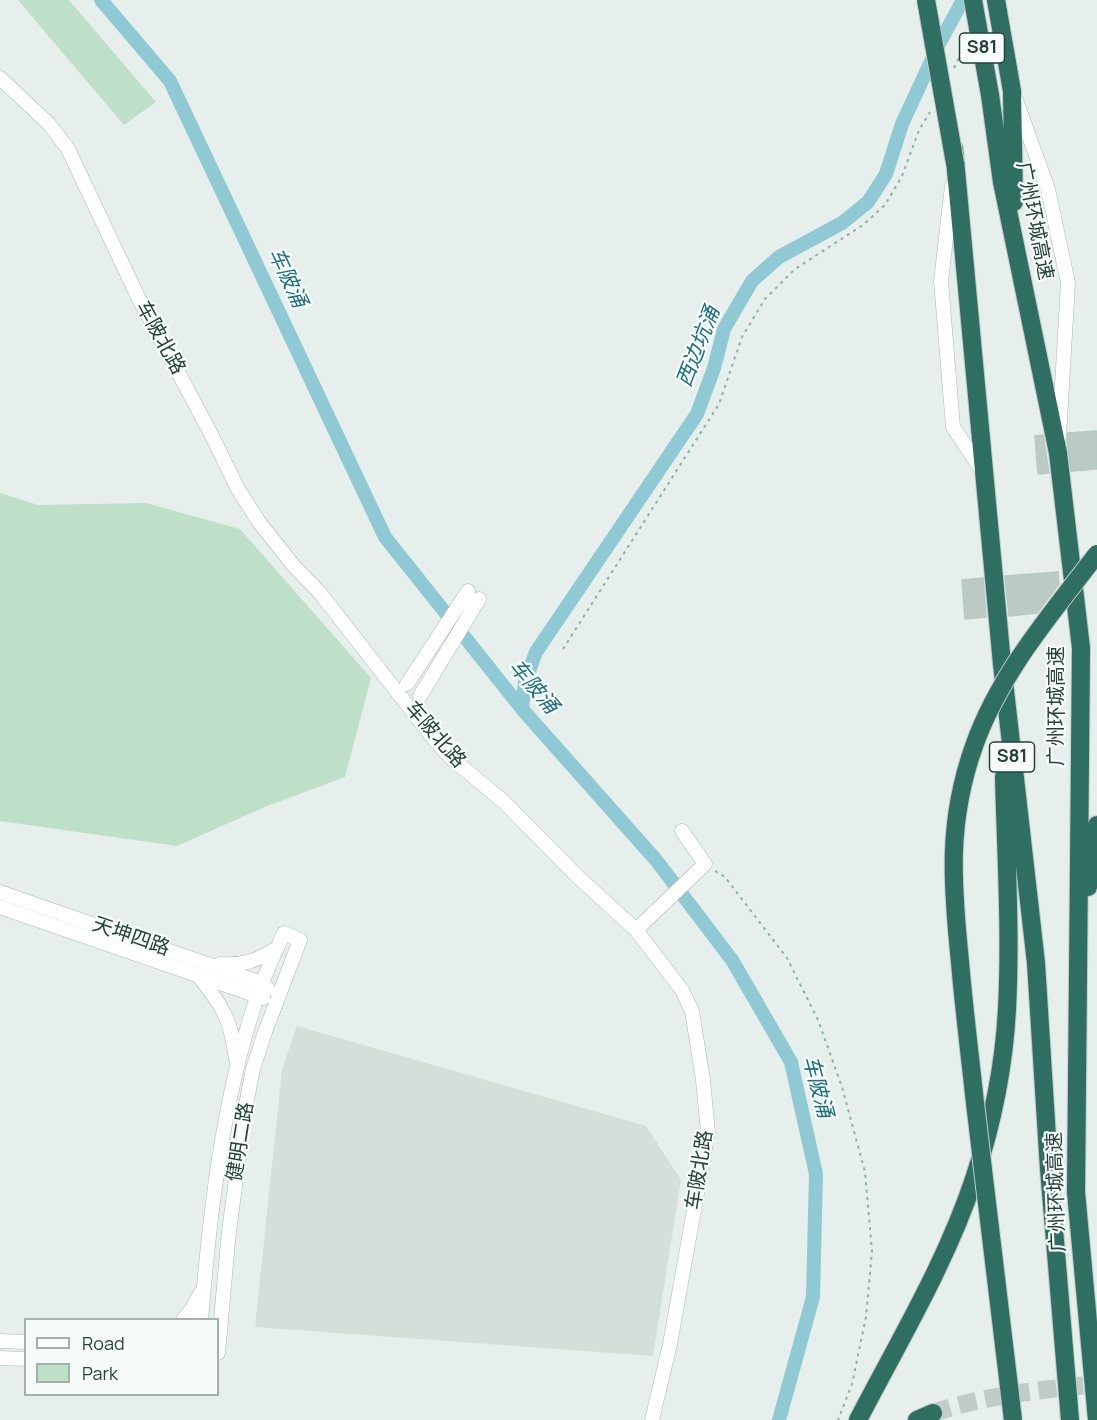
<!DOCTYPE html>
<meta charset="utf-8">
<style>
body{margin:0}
#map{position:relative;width:1097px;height:1420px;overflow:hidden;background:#e6efeb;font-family:Manrope,sans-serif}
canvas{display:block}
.legend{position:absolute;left:24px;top:1318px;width:195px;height:78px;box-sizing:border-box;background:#f7fbf9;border:2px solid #a3b1ad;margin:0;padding:8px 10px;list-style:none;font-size:18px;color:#24423a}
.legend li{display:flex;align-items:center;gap:12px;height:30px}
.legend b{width:30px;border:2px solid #a3b1ad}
</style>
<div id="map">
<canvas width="1097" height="1420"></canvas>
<ul class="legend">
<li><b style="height:8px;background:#fff"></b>Road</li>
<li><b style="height:16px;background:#bfe0c8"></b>Park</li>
</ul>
</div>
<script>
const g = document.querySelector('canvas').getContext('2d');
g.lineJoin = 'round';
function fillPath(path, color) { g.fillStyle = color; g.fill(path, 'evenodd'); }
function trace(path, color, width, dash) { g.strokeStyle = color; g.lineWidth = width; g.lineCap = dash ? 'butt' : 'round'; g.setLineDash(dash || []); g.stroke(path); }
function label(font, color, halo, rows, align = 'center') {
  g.font = font + ' Manrope,"Noto Sans SC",sans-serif'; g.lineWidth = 4.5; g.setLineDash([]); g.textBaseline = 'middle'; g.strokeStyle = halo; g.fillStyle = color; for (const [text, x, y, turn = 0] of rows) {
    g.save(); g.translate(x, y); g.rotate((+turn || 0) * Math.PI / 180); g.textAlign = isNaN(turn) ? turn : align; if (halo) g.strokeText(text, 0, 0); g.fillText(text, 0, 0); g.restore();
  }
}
fillPath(new Path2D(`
 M297,1026L646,1126L681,1180L653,1356L255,1327L282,1069Z`), '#d4dfda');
fillPath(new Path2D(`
 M18,0H69L156,102L124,125Z
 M0,493L38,505L146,503L240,529L371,678L345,777L267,806L177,846L0,821Z`), '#bfe0c8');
trace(new Path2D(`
 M101,0L170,81L385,537L522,709L656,860L732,960L791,1062L816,1174L813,1297L779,1420
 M522,709L525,682L536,652L697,414L714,368L724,329L752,281L779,257L842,223L868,202L886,174L902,124L940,42L963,0`), '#8ec9d4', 14);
const building = new Path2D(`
 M1097,431V469L1071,471L1067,440L1068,433Z
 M1043,435L1049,473L1038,474L1035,436Z
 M1058,572L1059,584L1037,613L1009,616L1005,576Z
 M983,578L986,617L965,619L962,580Z`);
fillPath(building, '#bbcac4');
trace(building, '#b8c9c2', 1.5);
trace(new Path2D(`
 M933,1413C986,1395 1041,1390 1097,1384`), '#bfccc8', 18, [18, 9]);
const minor = new Path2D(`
 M0,78L49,124L68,149L138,297L211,434L238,489L259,522L293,565L320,593L433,738L450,757L504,802L578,877L636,930L682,990L692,1011L703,1080L708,1132L670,1344L652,1420
 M1016,100L1048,189L1068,283L1059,436
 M952,186L941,281L953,427L983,472
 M407,684L468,591
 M420,696L479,599
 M0,892L262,983L268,989
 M0,907L263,998
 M636,930L705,864L682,831
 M220,964C242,966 259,960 277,948
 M200,978C224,1008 231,1021 236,1059
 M183,1320L192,1309L200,1294
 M201,1320C210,1212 222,1103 256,1000C263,977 274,955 284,933L300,940L265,1032L253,1069L246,1105L229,1231L218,1353
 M0,1341L26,1342
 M0,1358L26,1359`);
const highway = new Path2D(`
 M996,0L1012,91L1014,202
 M990,95L1002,182L1058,453L1081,648L1076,1192L1097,1420
 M954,149L1002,664L1036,963L1049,1169L1070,1420
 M1088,887L1097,825
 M858,1420C899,1341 946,1263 974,1179C992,1125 1004,1066 1007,1009C1011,932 1006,854 1004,777
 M917,1420L933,1413`);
trace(minor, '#a8b8b2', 15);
trace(highway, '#c2cac8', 20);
trace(new Path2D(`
 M954,68L966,43
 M563,649L719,404L742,337L765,299L795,269L863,225L885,205L902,176L919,130L930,112
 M715,871L725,877L787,958L818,1020L842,1087L865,1172L872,1251L866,1317L852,1384L838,1420`), '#86b3a5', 2, [3, 4.5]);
trace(minor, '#fff', 14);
trace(highway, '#2f6f62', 18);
const highwayBridge = new Path2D(`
 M926,0L955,163
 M973,0L990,95
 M1013,1420C1000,1314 988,1208 975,1103C970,1056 964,1009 960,962C952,883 947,822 974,746C1000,673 1051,614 1097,554`);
trace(highwayBridge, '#c2cac8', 20, []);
trace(highwayBridge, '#2f6f62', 18);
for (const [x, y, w] of [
 [982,48,45],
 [1012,757,45]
]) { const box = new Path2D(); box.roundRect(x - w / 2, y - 15, w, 30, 4.5); g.fillStyle = '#f7fbf9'; g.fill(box); trace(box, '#24423a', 1.5); }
label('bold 18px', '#24423a', null, [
 ["S81",982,48],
 ["S81",1012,757]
]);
label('20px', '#24423a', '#f7fbf9', [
 ["广州环城高速",1034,221,79],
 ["车陂北路",160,338,61],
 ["广州环城高速",1057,706,-90],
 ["车陂北路",435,735,49],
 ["天坤四路",131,937,19],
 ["健明二路",241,1142,-81],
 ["车陂北路",700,1170,-81],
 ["广州环城高速",1057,1192,-92]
]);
label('italic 21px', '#1c6f80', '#f7fbf9', [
 ["车陂涌",287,278,65],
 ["西边坑涌",699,347,-69],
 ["车陂涌",533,687,50],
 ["车陂涌",817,1087,75]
]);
</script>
